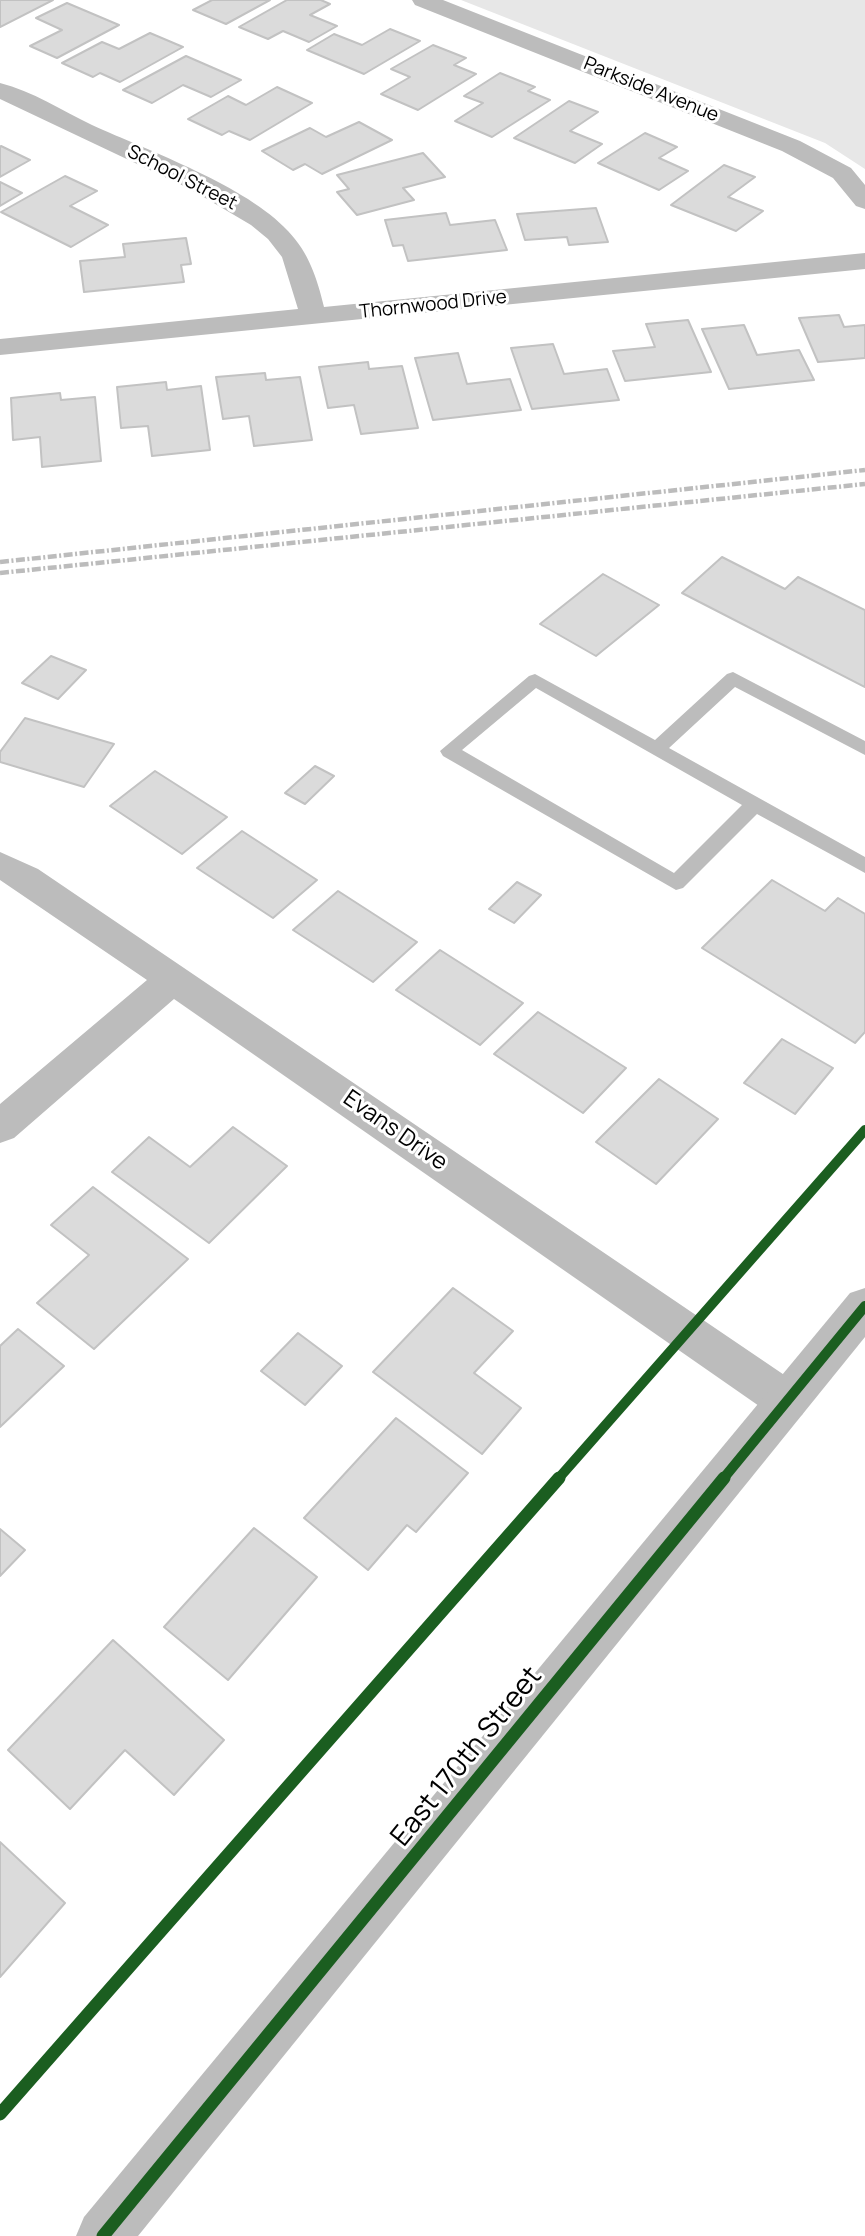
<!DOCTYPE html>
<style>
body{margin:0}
canvas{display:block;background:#fff}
</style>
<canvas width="865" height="2236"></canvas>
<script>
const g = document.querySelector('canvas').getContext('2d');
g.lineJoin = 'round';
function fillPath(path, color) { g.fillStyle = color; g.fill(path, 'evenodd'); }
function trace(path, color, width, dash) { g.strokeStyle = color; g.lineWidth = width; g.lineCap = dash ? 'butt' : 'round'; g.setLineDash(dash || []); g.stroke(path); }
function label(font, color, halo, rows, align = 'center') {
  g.font = font + ' Manrope,sans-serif'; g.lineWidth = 6; g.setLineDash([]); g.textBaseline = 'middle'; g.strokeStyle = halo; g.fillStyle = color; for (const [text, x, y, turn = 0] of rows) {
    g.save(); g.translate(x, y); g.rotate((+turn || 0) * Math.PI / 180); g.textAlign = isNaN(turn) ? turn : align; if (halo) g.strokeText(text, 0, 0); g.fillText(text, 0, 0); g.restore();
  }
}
fillPath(new Path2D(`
 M461,0H865V169L825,143Z`), '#e7e7e7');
const building = new Path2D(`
 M0,0H53L0,27Z
 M212,0H270L226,24L193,10Z
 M287,0H321L330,4L310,15L337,26L309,42L283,31L268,39L239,27Z
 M67,3L119,25L57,58L30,46L62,30L36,18Z
 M390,29L420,41L364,74L307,50L334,34L362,45Z
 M150,33L183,47L120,82L100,73L93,77L62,63L102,42L119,49Z
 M433,45L466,58L454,65L476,74L418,110L381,94L410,77L391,69Z
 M186,56L241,80L211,97L183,85L152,103L123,90Z
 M500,73L535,87L528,91L550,100L492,137L455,121L483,103L464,96Z
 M277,87L312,103L250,140L229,131L222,135L188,119L228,96L246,105Z
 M569,101L598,112L570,131L602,144L575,163L514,138Z
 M359,122L392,140L322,174L305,164L293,170L262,151L310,128L326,137Z
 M645,133L677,147L659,158L688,171L659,190L598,163Z
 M0,147L1,146L30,160L0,177Z
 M423,153L445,177L403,188L414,200L357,215L337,192L349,189L337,175Z
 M724,165L755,177L728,197L763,211L736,231L671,205Z
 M65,176L97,191L70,206L108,225L71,247L1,212Z
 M0,182L22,193L0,206Z
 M596,208L608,242L569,245L567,237L525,240L517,214Z
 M446,213L450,225L495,220L507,250L408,261L403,245L393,246L385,220Z
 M186,238L191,264L181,265L184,282L84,292L80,261L125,257L123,244Z
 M839,315L844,327L865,325V358L818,362L799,318Z
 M688,320L711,372L625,381L613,351L655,347L646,324Z
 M744,325L757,355L799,350L814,380L729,389L702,329Z
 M553,344L564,374L607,369L619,400L532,409L511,348Z
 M458,353L467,384L510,379L521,410L433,420L415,358Z
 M368,362L369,369L402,366L418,428L361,434L354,405L328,408L319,367Z
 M265,373L266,380L300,377L312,440L254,446L249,416L223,419L216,377Z
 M166,382L167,390L201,386L210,450L152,456L148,426L121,428L117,387Z
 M60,393L61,400L95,397L101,461L42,467L40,437L13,440L11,398Z
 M722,557L785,589L798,577L865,610V687L682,593Z
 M603,574L659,605L596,656L540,624Z
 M51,656L86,670L58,699L22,683Z
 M25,718L114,744L84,787L0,762V752Z
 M315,766L334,776L305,804L285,793Z
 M155,771L227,817L182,854L110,806Z
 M242,831L317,880L273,918L197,868Z
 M772,880L825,911L838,898L865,914V1032L855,1043L702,948Z
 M517,882L541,895L514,923L489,909Z
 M338,891L417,942L373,982L293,930Z
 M440,950L523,1003L480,1045L396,990Z
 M538,1012L626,1068L583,1113L494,1054Z
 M782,1039L833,1068L795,1114L744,1083Z
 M659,1079L718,1119L656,1184L596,1142Z
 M233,1127L287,1166L209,1243L112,1172L149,1137L190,1167Z
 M93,1187L188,1259L94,1349L37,1303L89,1255L51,1225Z
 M453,1288L513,1331L474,1373L521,1408L482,1454L373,1372Z
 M18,1329L64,1366L0,1427V1346Z
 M298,1333L342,1366L305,1405L261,1371Z
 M396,1418L468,1473L416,1532L407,1525L368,1570L304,1518Z
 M254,1528L317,1577L228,1680L164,1627Z
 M0,1529L25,1550L0,1576Z
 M113,1640L224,1740L174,1795L125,1750L70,1809L8,1750Z
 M0,1842L65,1903L0,1977Z`);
fillPath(building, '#dbdbdb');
trace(building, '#c2c2c2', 2);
fillPath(new Path2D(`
 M733,672L865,741V755L735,687L669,748L865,857V873L757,814L683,888L676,890L443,756L440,751L529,676L535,674L655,740L727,674ZM536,688L742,805L674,873L462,750Z`), '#bcbcbc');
fillPath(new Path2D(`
 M412,0H443L800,141L851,168L865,185V209L856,206L833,178L782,151L415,5Z
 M0,83C32,91 63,111 92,125C149,151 247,186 288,231C309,253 317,278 324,307L865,253V269L0,355V339L298,309L282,257L268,239L251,225L190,189L0,99Z
 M0,852L38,869L802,1387L808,1401L802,1415L787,1420L772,1415L174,999L14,1138L0,1143V1104L147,980L0,880Z`), '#bcbcbc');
fillPath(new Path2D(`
 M865,1288V1337L138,2236H76L84,2217L850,1293Z`), '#bcbcbc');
trace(new Path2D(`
 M0,562L865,470
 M0,573L865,484`), '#bcbcbc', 4.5, [9, 2.5, 2, 2.5]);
trace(new Path2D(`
 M558,1479L865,1130
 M723,1479L865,1306`), '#1b5e20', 10);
trace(new Path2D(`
 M0,2114L559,1478
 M103,2236L724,1478`), '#1b5e20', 13);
label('19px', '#000', '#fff', [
 ["Parkside Avenue",651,90,22],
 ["School Street",182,178,27],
 ["Thornwood Drive",433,305,-6]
]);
label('23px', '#000', '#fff', [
 ["Evans Drive",395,1131,35]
]);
label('28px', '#000', '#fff', [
 ["East 170th Street",467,1757,-51]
]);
</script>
